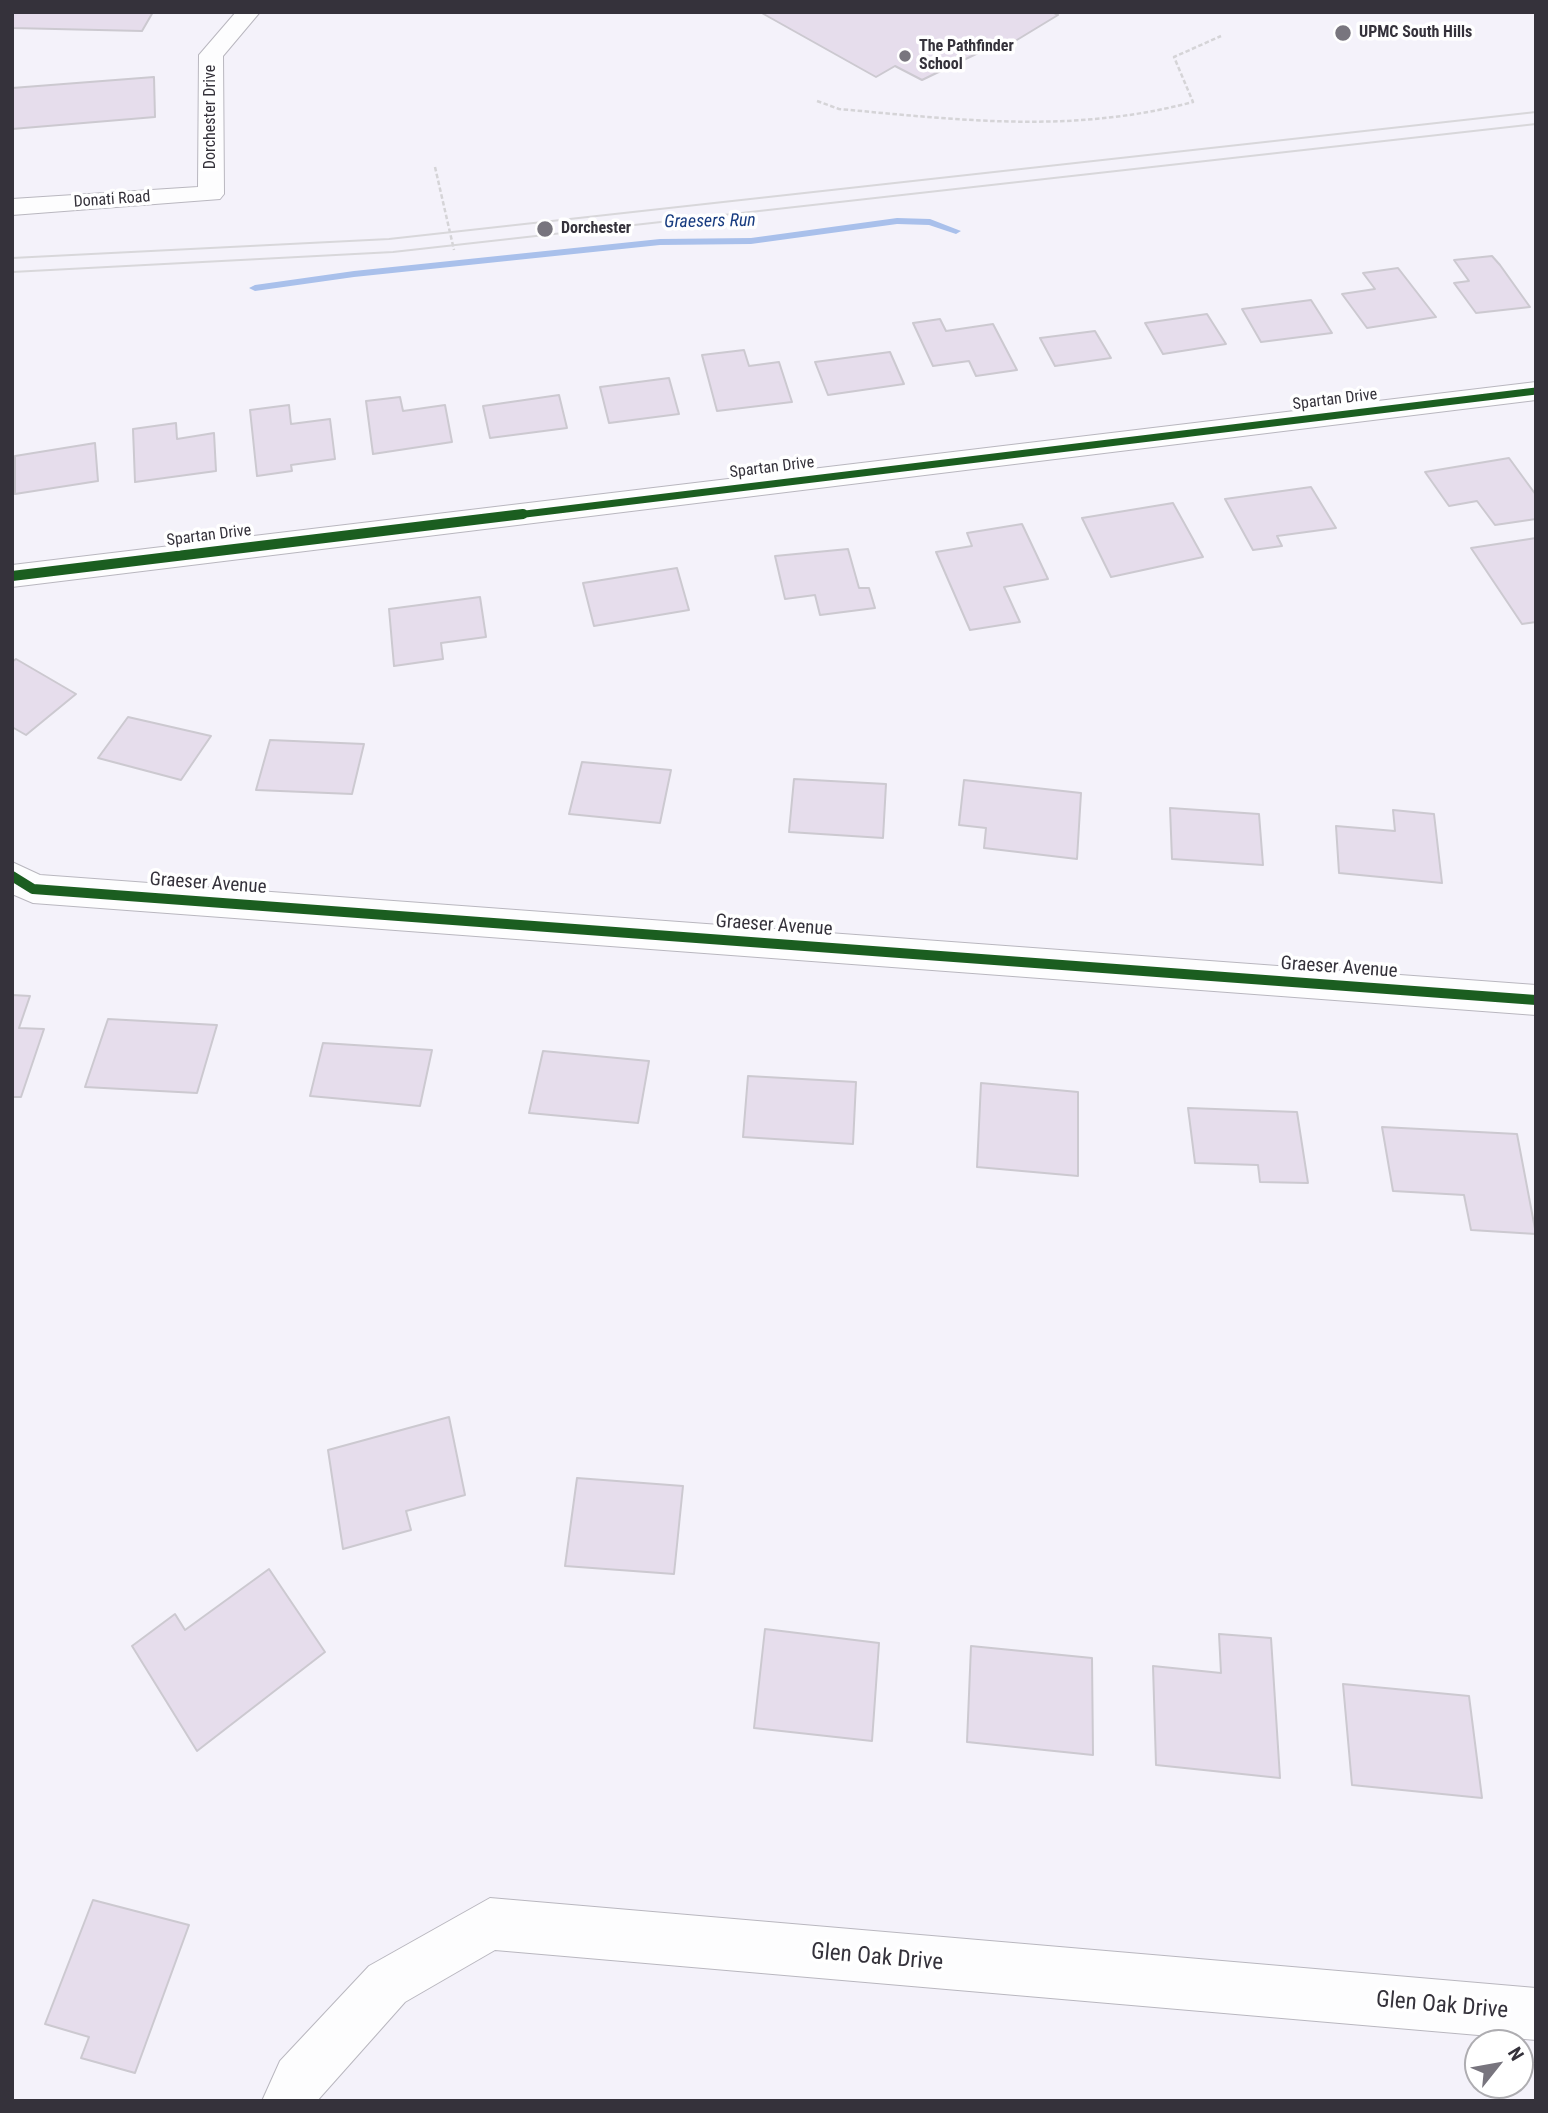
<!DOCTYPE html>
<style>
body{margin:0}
#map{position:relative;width:1548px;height:2113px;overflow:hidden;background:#f4f2fa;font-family:"Roboto Condensed",sans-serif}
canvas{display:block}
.frame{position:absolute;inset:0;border:14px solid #35323b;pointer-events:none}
.north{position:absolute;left:1464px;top:2029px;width:70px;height:70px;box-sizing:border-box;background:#fff;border:2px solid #aeadb1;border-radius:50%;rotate:59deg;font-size:19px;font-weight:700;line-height:28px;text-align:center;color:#35323b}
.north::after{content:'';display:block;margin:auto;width:24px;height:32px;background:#78757e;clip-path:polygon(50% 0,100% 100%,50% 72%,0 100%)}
</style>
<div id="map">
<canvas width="1548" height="2113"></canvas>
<div class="frame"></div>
<div class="north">N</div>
</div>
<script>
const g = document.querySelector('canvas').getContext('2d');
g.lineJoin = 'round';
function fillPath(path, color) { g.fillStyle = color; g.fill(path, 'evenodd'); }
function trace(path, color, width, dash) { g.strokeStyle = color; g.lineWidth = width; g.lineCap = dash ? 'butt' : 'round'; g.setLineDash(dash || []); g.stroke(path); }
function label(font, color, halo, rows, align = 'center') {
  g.font = font + ' "Roboto Condensed",sans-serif'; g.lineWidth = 7; g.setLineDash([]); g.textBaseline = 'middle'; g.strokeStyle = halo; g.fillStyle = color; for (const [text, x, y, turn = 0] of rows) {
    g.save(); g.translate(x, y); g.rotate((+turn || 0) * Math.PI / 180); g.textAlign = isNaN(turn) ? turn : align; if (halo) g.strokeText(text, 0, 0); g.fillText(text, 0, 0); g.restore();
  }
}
fillPath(new Path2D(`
 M897,218L930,219L961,231L956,234L929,225L897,224L751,244L660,245L354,277L255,291L249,288L255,285L354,271L660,239L751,238Z`), '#a9c0eb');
const building = new Path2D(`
 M12,12H153L142,31L12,28Z
 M760,12H1052L1058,15L1007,46L999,43L922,80L895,66L876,77Z
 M154,77L155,117L12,129V88Z
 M1492,256L1500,265L1530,307L1476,313L1454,283L1469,281L1454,260Z
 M1398,268L1436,317L1367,328L1342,294L1375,289L1363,273Z
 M1311,300L1332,333L1261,342L1242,309Z
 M1207,314L1226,344L1163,354L1145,323Z
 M940,319L946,331L993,324L1017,370L976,376L969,361L933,366L913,323Z
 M1095,331L1111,358L1055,366L1040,338Z
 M744,350L749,366L779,362L792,402L717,411L702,355Z
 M890,352L904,384L828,395L815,362Z
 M669,378L679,414L609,423L600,387Z
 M559,395L567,428L490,438L483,406Z
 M400,397L403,411L445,405L452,442L373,454L366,401Z
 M289,405L291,424L330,419L335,459L291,465L292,471L257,476L250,410Z
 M176,423L177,439L214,433L216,471L135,482L133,429Z
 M95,443L98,481L15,494V456Z
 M1509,458L1536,495V519L1495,525L1477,501L1449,506L1425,472Z
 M1311,487L1336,528L1277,536L1282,546L1253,550L1225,499Z
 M1173,503L1203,557L1111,577L1082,518Z
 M1022,524L1048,579L1004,587L1020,622L970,630L936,552L972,546L967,533Z
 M1536,538V622L1522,624L1471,548Z
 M848,549L859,588H869L875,608L820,615L815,595L785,599L775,556Z
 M677,568L689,610L594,626L583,583Z
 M480,597L486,637L441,643L443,659L394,666L389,609Z
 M16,659L76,694L26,735L12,727V662Z
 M128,717L211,736L181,780L98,758Z
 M270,740L364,744L352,794L256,790Z
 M582,762L671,770L660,823L569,814Z
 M794,779L886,784L883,838L789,832Z
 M964,780L1081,793L1077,859L984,848L986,828L959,825Z
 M1170,808L1259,814L1263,865L1172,859Z
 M1393,810L1434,814L1442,883L1339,873L1336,826L1395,831Z
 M12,995L30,996L19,1028L44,1029L21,1097H12Z
 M108,1019L217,1025L197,1093L85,1087Z
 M323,1043L432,1050L420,1106L310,1096Z
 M543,1051L649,1061L638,1123L529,1113Z
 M748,1076L856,1082L853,1144L743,1137Z
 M981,1083L1078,1092V1176L977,1167Z
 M1188,1108L1297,1112L1308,1183L1260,1182L1258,1165L1195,1163Z
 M1382,1127L1517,1134L1536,1234L1471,1230L1464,1195L1393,1191Z
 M449,1417L465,1495L406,1511L411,1530L343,1549L328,1450Z
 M577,1478L683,1486L674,1574L565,1566Z
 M269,1569L325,1652L197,1751L132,1646L175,1614L185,1630Z
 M765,1629L879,1643L872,1741L754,1728Z
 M1219,1634L1271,1638L1280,1778L1156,1765L1153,1666L1221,1673Z
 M971,1646L1092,1658L1093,1755L967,1742Z
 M1343,1684L1469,1696L1482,1798L1352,1785Z
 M93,1900L189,1925L135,2073L81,2058L89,2037L45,2024Z`);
fillPath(building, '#e6ddec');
trace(building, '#ccc9d0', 2);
const street = new Path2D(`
 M236,12H260L223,56L224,194L220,199L12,215V199L198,187L199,55Z
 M1536,382V400L12,587V565Z
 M12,862L40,875L1536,985V1015L33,903L12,894Z
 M490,1898L1536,1988V2040L495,1950L405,2002L317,2101H262L280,2061L369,1966Z`);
trace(street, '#b9b7bf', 2);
trace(new Path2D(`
 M817,101L839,109C961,120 1072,134 1193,102L1174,57L1221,36
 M435,167L454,250`), '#d5d4d7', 2.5, [4.5, 2.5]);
fillPath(street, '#fdfdfe');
trace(new Path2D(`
 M12,258L389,239L1536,112
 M12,272L393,252L1536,124`), '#d8d7da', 2);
trace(new Path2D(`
 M509,516L1536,391`), '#1b5e20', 7);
trace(new Path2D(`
 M12,576L523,514
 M12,876L33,889L1536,1000`), '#1b5e20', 10);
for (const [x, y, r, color] of [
 [1343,33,9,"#78757e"],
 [905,56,7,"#78757e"],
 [545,229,9,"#78757e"]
]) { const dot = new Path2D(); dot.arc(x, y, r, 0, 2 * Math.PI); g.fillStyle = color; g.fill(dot); trace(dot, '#fff', 2.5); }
label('bold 16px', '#35323b', '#fff', [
 ["UPMC South Hills",1359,33],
 ["The Pathfinder",919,47],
 ["School",919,65],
 ["Dorchester",561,229]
], 'left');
label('16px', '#35323b', '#fff', [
 ["Dorchester Drive",211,117,-90],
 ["Donati Road",112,200,-4],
 ["Spartan Drive",1335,400,-7],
 ["Spartan Drive",772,468,-7],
 ["Spartan Drive",209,536,-7]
]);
label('italic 18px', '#193d81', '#fff', [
 ["Graesers Run",710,222,-1]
]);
label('19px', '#35323b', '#fff', [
 ["Graeser Avenue",208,884,4],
 ["Graeser Avenue",774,926,4],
 ["Graeser Avenue",1339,968,4]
]);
label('23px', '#35323b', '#fff', [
 ["Glen Oak Drive",877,1958,5],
 ["Glen Oak Drive",1442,2006,5]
]);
</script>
